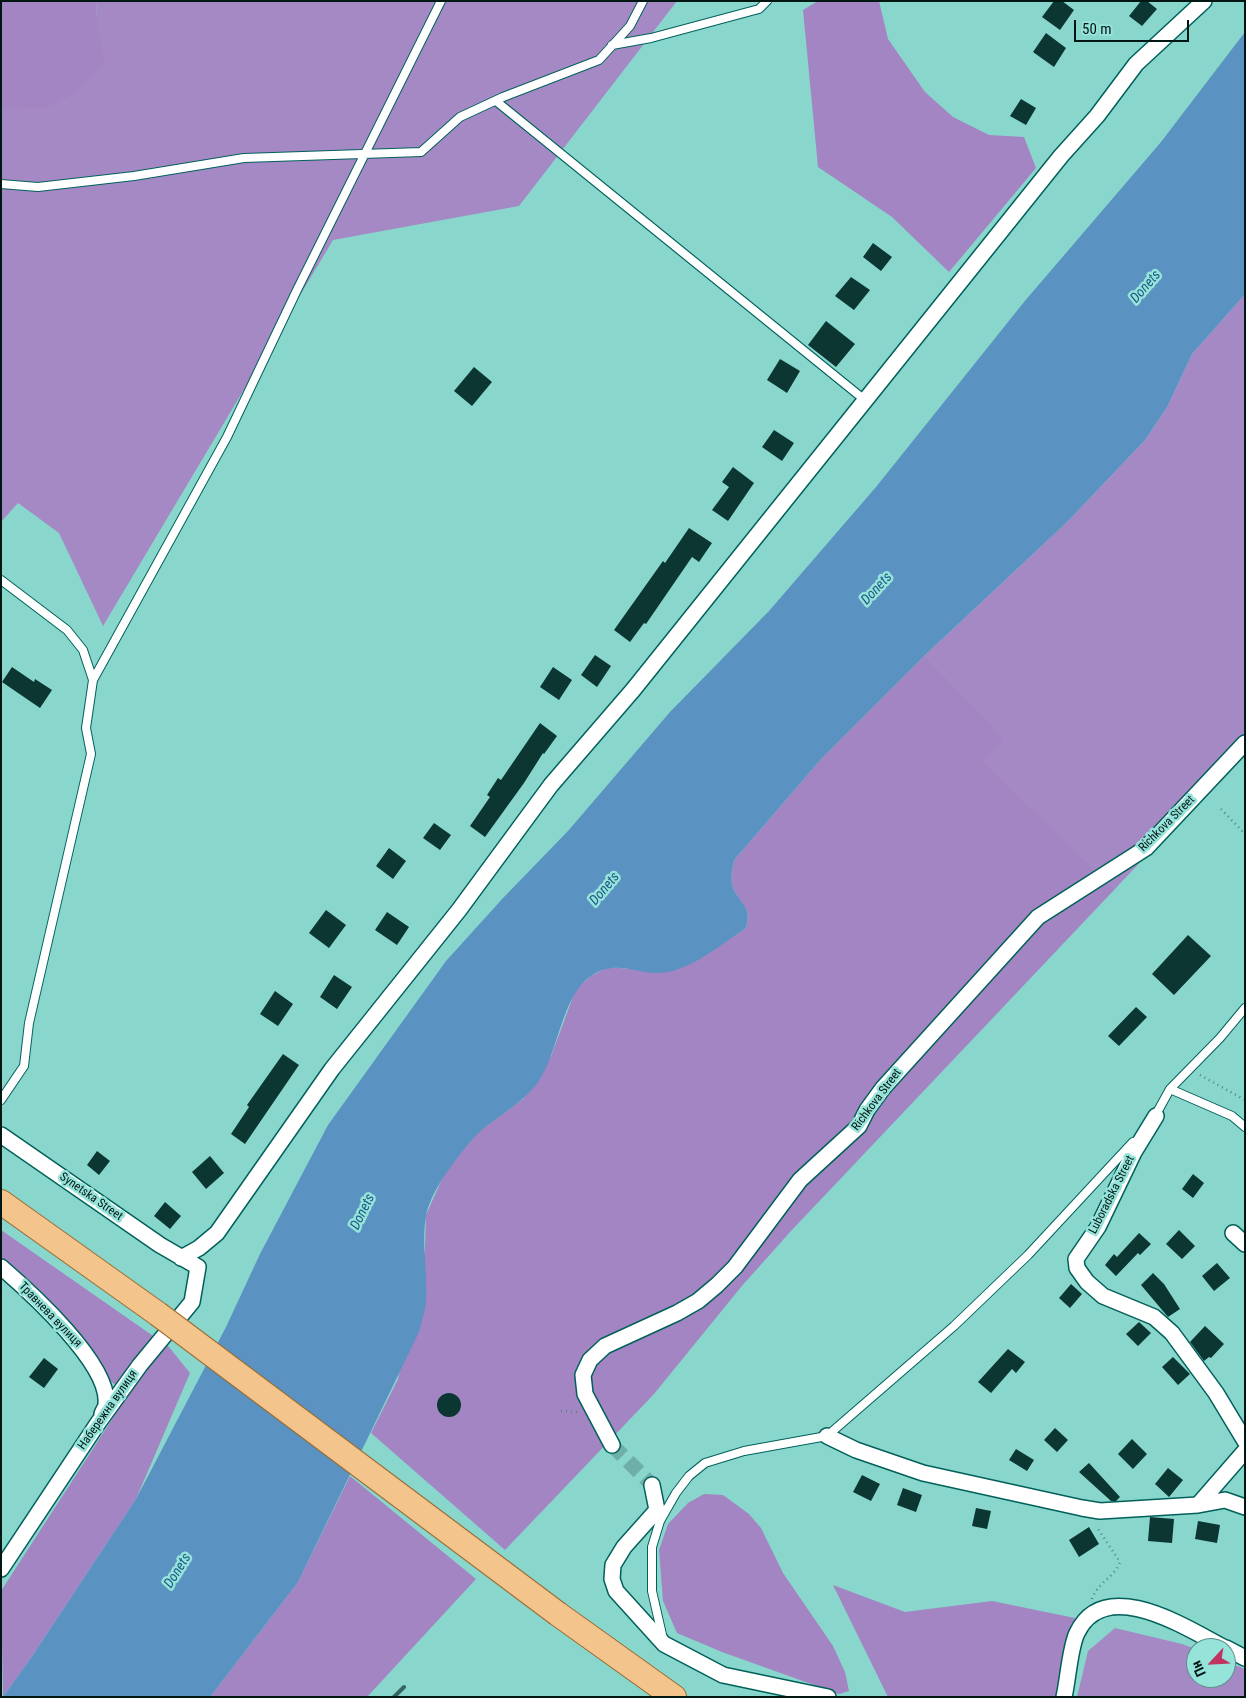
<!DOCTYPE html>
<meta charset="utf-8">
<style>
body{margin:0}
#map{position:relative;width:1246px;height:1698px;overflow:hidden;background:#89d6cd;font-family:"Roboto Condensed",sans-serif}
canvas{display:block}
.frame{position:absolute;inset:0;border:2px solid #011714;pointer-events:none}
.north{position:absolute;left:1186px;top:1638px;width:50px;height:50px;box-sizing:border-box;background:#96e3da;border:1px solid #5a918b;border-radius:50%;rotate:245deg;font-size:14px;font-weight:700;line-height:20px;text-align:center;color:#011714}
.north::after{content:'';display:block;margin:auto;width:18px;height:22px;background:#c13361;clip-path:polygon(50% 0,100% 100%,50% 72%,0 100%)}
.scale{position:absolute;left:1074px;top:20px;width:115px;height:22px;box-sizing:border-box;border:2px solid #011714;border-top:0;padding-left:6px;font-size:15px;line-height:18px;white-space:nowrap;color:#011714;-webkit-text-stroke:4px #96e3da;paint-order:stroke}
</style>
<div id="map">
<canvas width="1246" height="1698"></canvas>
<div class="frame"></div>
<div class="north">Пн</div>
<div class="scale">50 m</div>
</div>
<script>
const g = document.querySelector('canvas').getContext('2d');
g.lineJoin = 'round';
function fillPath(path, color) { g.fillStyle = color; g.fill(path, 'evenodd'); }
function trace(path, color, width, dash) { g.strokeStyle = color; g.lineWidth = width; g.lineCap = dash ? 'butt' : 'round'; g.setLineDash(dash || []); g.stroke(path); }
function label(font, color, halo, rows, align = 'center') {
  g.font = font + ' "Roboto Condensed",sans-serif'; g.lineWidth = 5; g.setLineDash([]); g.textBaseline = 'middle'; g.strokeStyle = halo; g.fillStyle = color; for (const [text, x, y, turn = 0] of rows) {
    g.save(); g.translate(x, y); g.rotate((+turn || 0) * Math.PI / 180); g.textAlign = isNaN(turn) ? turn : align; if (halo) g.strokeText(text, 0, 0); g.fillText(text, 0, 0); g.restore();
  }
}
fillPath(new Path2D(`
 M97,1H677L519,206L333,240L103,626L59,533L18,503L1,522V109L11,108L96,16Z
 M1245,294V750L1115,889L981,762L1003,739L925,655L1066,523L1145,440L1167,407L1192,354Z
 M1115,1628L1182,1644L1196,1649V1678H1226V1661L1245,1669V1697H1077L1088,1651Z`), '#a589c5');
fillPath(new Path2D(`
 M1,1H97L96,16L104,63L78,92L45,108L1,109Z
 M818,1H879L888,39L925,92L953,117L989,135L1024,137L1036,168L949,272L892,217L818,167L803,10Z
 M925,655L1004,739L982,762L1115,889L791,1231L741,1287L654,1394L505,1550L371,1433L398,1379L425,1249L426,1215L445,1172L478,1132L523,1099L551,1056L576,989L591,976L608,967L666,972L682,967L706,955L746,928C751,908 744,908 735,892C729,882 732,871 734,860L822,758Z
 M1,1230L169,1347L190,1373L136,1499L33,1655L3,1697L1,1591L129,1393L105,1378L1,1273Z
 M350,1476L476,1579L367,1697H210L298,1582Z
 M704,1494L723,1495L749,1514L761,1528L783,1573L833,1646L845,1672L849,1691L839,1694L722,1652L677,1633L663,1601L659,1550L668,1524L688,1503Z
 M833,1585L905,1612L992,1601L1075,1618L1059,1697H888Z`), '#a285c2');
fillPath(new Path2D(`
 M1245,32V294L1192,354L1167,407L1145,440L1066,523L925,655L822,758L734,860C732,871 729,882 735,892C744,907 751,908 746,928C722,944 696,966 668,972C640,978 619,957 591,976C562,996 559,1049 540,1079C523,1106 490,1118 470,1142C454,1162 431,1190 426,1216C421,1244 428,1274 426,1303C425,1312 421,1323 419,1332L298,1582L210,1697H3L33,1655L136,1499L226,1327L260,1254L328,1125L446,961L504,897L568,831L670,712L769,611L876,487L1024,302L1161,142Z`), '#5a92c1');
fillPath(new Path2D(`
 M1054,1H1062L1074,10L1060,30L1042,17Z
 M1141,1H1147L1157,9L1142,26L1129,16Z
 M1046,33L1066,48L1054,67L1033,52Z
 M1021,99L1036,108L1026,125L1010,116Z
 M873,243L892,257L881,271L863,257Z
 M851,277L870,290L854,310L835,296Z
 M826,321L855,344L836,367L808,345Z
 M780,359L800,371L787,393L767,380Z
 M474,367L492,382L472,406L454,391Z
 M774,430L794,443L782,461L762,447Z
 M733,467L754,483L728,521L712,510L729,487L722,482Z
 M689,528L712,543L699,562L692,557L646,624L644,623L630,642L614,630L663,561L665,563Z
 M595,655L611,666L597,687L581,675Z
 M12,667L34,682L35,679L52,690L40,708L2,682Z
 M553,667L572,680L559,700L540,687Z
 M540,723L557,736L544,754L543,753L524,783L485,837L470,826L490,797L487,795L498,778L501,780Z
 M434,823L451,835L440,850L423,838Z
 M389,848L406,861L393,879L376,866Z
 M326,910L346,925L329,948L309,933Z
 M387,912L409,927L397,945L375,930Z
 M1188,935L1211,956L1174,995L1152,974Z
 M334,975L352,987L337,1009L320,997Z
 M275,991L293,1004L278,1026L260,1014Z
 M1136,1007L1147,1017L1119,1046L1108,1036Z
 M283,1054L299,1065L245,1144L231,1134L249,1107L247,1105Z
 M97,1151L110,1161L99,1175L87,1165Z
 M210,1156L224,1173L206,1189L192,1172Z
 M1193,1174L1204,1183L1193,1198L1182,1189Z
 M165,1202L181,1216L170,1229L154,1216Z
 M1179,1230L1195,1246L1182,1259L1166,1244Z
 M1139,1233L1151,1244L1140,1255L1138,1253L1116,1276L1105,1265L1114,1254L1117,1257Z
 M1217,1263L1230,1278L1214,1291L1202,1276Z
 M1153,1273L1164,1284L1180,1309L1168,1317L1141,1285Z
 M1071,1284L1082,1294L1070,1308L1059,1298Z
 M1139,1322L1151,1333L1138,1346L1126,1334Z
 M1205,1326L1224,1344L1211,1358L1209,1357L1204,1361L1190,1342Z
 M1008,1349L1025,1362L1016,1373L1012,1369L991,1393L978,1382Z
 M1173,1357L1190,1374L1178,1385L1162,1367Z
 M44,1358L58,1369L44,1388L29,1377Z
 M437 1405a12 12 0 1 1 24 0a12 12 0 1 1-24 0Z
 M1055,1428L1068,1440L1057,1452L1044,1440Z
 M1132,1439L1147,1454L1133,1469L1118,1454Z
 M1016,1449L1034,1460L1027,1471L1009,1460Z
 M1089,1463L1120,1497L1116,1501H1111L1079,1472Z
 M1168,1468L1183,1480L1169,1497L1155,1484Z
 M862,1475L880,1484L871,1501L853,1492Z
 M903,1488L922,1495L916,1512L897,1505Z
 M976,1508L991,1511L987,1529L972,1526Z
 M1150,1517L1174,1519L1172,1543L1148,1541Z
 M1198,1521L1220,1525L1217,1543L1195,1539Z
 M1089,1527L1099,1544L1079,1557L1069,1540Z`), '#0b3632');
trace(new Path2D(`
 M612,1445L652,1485`), '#6eb0a8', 15, [15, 8]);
const lane = new Path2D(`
 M612,45L651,38L759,9L767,1
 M496,101L866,401
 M1,184L38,187L134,176L244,158L421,152L460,117L503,97L599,60L630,26L643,1
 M1,580L67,630L83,650L93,680L227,437L297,290L441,1
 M1170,1089L1232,1116L1245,1127
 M1,1100L24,1066L29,1023L91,754L86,728L93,680
 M1154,1118L1170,1089L1220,1038L1245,1008
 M663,1639L652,1591V1547L660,1521L676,1493L689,1476L705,1463L744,1451L827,1436L954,1326L1028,1255L1133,1142`);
const street = new Path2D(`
 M1156,1116L1134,1152L1098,1227L1076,1259L1077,1268L1087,1282L1103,1296L1154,1317L1172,1333L1216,1393L1245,1441
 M1,1135L160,1245L198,1267L192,1302L140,1365L98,1423L1,1569
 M1233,1233L1245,1244
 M181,1258L199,1248L217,1233L332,1069L459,910L551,785L633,690L1061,156L1097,116L1136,64L1204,1
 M1,1267C30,1292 110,1364 106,1404C106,1407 103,1411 102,1414
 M827,1436L856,1450L923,1473L1082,1508L1100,1511L1198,1505L1245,1451
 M612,1445L585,1394L583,1375L590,1360L605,1346L677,1313L698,1301L717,1285L735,1267L800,1180L859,1126L867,1110L883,1088L1038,917L1146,848L1245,743
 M652,1485L657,1510L624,1547L613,1565L612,1579L616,1591L664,1644L723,1675L828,1697
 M1198,1505L1225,1500L1245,1507
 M1226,1648L1245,1658
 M1064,1697C1068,1680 1070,1647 1077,1633C1105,1574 1188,1629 1225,1648`);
const primary = new Path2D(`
 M1,1202L158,1314
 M558,1614L674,1697`);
trace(lane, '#01615a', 10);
trace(street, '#01615a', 18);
trace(primary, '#9a6d31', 26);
trace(new Path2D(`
 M1221,809L1245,834
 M1200,1075L1245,1100
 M561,1411L578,1412
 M1092,1599C1097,1583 1115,1577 1120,1562L1096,1526`), '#518881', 2.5, [1, 4]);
trace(lane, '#fff', 8);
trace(street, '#fff', 15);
trace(primary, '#f4c48d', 24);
trace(new Path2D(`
 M394,1697L404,1687`), '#38645f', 4);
const primaryBridge = new Path2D(`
 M158,1314L558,1614`);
trace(primaryBridge, '#9a6d31', 26, []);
trace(primaryBridge, '#f4c48d', 24);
label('12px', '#011714', '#96e3da', [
 ["Richkova Street",1167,824,-45],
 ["Richkova Street",877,1100,-53],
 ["Luboradska Street",1112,1195,-63],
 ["Synetska Street",91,1197,35],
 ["Травнева вулиця",50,1315,46],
 ["Набережна вулиця",108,1410,-55]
]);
label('italic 14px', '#1b5987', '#96e3da', [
 ["Donets",1146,287,-49],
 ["Donets",877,589,-47],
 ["Donets",605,889,-50],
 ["Donets",363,1212,-64],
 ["Donets",178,1571,-58]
]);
</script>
